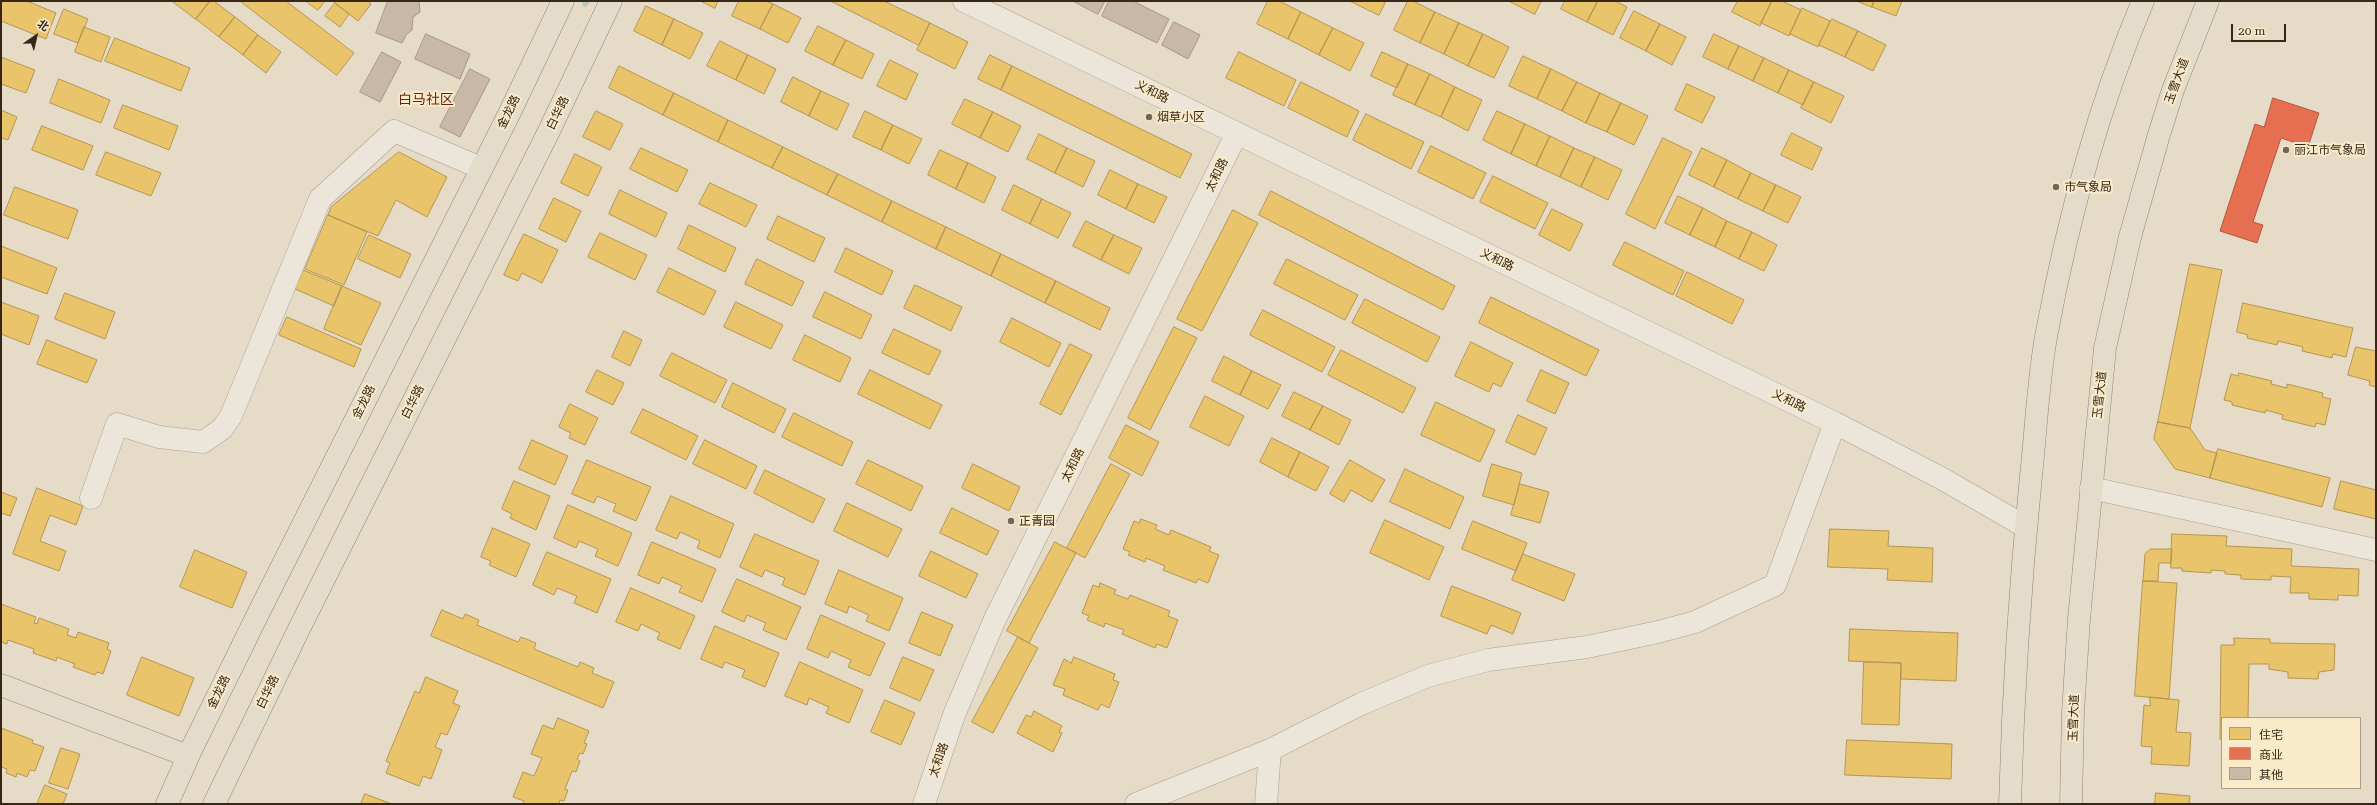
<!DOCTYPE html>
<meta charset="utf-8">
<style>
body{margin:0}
#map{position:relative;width:2377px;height:805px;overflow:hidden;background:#e5dbc7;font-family:"Roboto Serif","Noto Sans SC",serif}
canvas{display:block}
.frame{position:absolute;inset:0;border:2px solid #372719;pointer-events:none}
.legend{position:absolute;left:2221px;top:717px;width:140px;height:72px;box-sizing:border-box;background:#f9eaca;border:1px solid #ab9c83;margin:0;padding:5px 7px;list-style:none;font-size:12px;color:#372719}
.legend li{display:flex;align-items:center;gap:8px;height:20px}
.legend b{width:20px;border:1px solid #ab9c83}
.north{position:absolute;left:16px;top:16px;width:40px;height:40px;-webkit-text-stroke:3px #f9eaca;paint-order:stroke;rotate:34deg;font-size:11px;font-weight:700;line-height:16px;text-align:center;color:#372719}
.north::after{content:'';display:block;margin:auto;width:14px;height:18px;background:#372719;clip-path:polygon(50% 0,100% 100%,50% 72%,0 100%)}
.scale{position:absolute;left:2231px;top:24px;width:55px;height:18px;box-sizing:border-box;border:2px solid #372719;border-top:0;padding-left:5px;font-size:12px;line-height:14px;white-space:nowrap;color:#372719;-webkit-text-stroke:3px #f9eaca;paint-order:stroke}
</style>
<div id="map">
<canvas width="2377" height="805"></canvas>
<div class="frame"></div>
<ul class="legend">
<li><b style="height:11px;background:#e9c46a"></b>住宅</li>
<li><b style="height:11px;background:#e76f51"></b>商业</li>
<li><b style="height:11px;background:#c9b8a8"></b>其他</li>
</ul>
<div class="north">北</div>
<div class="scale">20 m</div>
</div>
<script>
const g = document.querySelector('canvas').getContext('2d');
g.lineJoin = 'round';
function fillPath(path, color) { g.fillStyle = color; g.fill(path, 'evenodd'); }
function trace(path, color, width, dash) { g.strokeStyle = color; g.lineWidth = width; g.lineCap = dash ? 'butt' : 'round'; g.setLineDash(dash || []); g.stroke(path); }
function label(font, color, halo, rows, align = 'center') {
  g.font = font + ' "Roboto Serif","Noto Sans SC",serif'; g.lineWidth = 4; g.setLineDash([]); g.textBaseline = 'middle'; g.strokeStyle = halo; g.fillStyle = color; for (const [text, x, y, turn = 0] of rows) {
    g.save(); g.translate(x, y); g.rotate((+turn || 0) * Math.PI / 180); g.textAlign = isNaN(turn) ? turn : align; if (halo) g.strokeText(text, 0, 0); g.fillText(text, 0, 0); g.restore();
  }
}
const homes = new Path2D(`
 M1,1H27L56,13L46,39L1,21Z
 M172,1H210L196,19Z
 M210,1H214L235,17L219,37L196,19Z
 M240,1H286L354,53L337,75Z
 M306,1H325L318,10Z
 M337,1H368L371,4L358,21L335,3Z
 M701,1H718L715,8Z
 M739,1H766L773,4L760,29L732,16Z
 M831,1H884L930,23L919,45Z
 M1268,1H1279L1301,12L1288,39L1257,24Z
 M1350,1H1386L1379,15Z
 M1408,1H1413L1435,12L1420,43L1394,30Z
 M1509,1H1541L1535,14Z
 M1565,1H1598L1587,22L1561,9Z
 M1598,1H1615L1627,7L1613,35L1587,22Z
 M1738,1H1772L1760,26L1732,12Z
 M1772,1H1782L1801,10L1789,36L1761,23Z
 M1857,1H1874L1872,7Z
 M1874,1H1902L1896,16L1872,7Z
 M335,3L349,14L340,27L325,16Z
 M773,4L801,18L788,43L760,29Z
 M646,6L674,19L662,45L634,31Z
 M1802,8L1830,21L1818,47L1790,34Z
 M64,9L88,19L78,43L54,34Z
 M1634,11L1660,24L1646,51L1620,38Z
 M1301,12L1333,28L1319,55L1288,39Z
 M1435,12L1459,23L1444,54L1420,43Z
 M235,17L258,35L243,55L219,37Z
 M674,19L703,33L690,59L662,45Z
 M1832,19L1858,31L1845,57L1819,45Z
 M930,23L968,42L955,69L917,50Z
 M1459,23L1483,34L1468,66L1444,54Z
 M1660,24L1686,37L1672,65L1646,51Z
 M818,26L846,40L833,65L805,51Z
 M84,27L110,37L101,62L75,52Z
 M1333,28L1364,43L1350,71L1319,55Z
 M1858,31L1886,45L1873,71L1845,57Z
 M1483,34L1509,47L1494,78L1468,66Z
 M1714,34L1739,46L1728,69L1703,57Z
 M258,35L281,52L266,73L243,55Z
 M115,38L190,68L181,91L105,61Z
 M846,40L874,54L862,79L833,65Z
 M720,41L748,55L736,80L707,66Z
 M1739,46L1764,58L1753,81L1728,69Z
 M1239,52L1296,80L1284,106L1226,78Z
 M1382,52L1408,64L1397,88L1371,76Z
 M748,55L776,69L764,94L736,80Z
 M990,55L1012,66L1001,90L978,79Z
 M1523,56L1551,69L1537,99L1509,86Z
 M1,57L35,70L26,93L1,84Z
 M1764,58L1789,70L1778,93L1753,81Z
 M890,60L918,74L906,100L877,86Z
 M1408,64L1430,74L1415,105L1393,95Z
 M619,66L674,93L663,115L609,88Z
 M1012,66L1192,154L1180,178L1001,90Z
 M1551,69L1577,82L1562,111L1537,99Z
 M1789,70L1814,82L1803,105L1778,93Z
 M1430,74L1455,87L1441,117L1415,105Z
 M793,77L821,91L809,116L781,102Z
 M59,79L110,100L101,123L50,103Z
 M1301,82L1359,111L1347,137L1288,108Z
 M1577,82L1600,93L1586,123L1562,111Z
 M1814,82L1844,96L1831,123L1801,108Z
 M1687,84L1715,97L1702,123L1675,110Z
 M1455,87L1482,100L1468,131L1441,117Z
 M821,91L849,104L837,130L809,116Z
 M674,93L728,120L718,142L663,115Z
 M1600,93L1621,103L1607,132L1586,123Z
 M965,99L993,112L980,138L952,124Z
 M1621,103L1648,116L1634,145L1607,132Z
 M123,105L178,126L169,150L114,128Z
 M1,110L17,117L8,140L1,138Z
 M596,111L623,124L610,150L583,137Z
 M865,111L893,125L881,150L853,137Z
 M1497,111L1525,124L1511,154L1483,140Z
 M993,112L1021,126L1008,152L980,138Z
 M1366,114L1424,142L1411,169L1353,140Z
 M728,120L783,147L772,168L718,142Z
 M1525,124L1550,136L1536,166L1511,154Z
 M893,125L922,139L909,164L881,150Z
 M42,126L93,146L83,170L32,150Z
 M1792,133L1822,148L1812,170L1781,155Z
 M1039,134L1067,148L1055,173L1027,159Z
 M1550,136L1574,148L1560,177L1536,166Z
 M1663,138L1692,152L1655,229L1626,214Z
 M1431,146L1486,173L1473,199L1418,172Z
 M783,147L838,174L827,195L772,168Z
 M641,148L688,170L677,192L630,169Z
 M1067,148L1095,161L1083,187L1055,173Z
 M1574,148L1595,157L1581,187L1560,177Z
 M1702,148L1727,160L1714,187L1689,175Z
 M940,150L968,163L956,189L928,175Z
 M106,152L161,173L151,196L96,175Z
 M399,152L447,177L427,217L396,200L378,236L328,215L331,207Z
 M575,154L602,167L588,196L561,183Z
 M1595,157L1622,170L1608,200L1581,187Z
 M1727,160L1751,173L1738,199L1714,187Z
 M968,163L996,177L984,203L956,189Z
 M1110,170L1138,184L1126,209L1098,195Z
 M1751,173L1776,185L1763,211L1738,199Z
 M838,174L892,201L882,222L827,195Z
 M1493,176L1548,203L1535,229L1480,202Z
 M710,183L757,205L746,227L699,204Z
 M1138,184L1167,197L1154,223L1126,209Z
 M1014,185L1042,199L1030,224L1002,210Z
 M1776,185L1801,197L1788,223L1763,211Z
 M15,187L78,210L68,239L4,215Z
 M620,190L667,213L656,237L609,214Z
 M1271,191L1455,286L1443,310L1259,215Z
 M1678,196L1703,208L1690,235L1665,223Z
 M554,198L581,211L566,242L539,229Z
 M1042,199L1071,213L1058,238L1030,224Z
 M892,201L946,227L936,249L882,222Z
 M1703,208L1727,221L1715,247L1690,235Z
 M1552,209L1583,224L1570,251L1539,235Z
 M1233,210L1258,223L1202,331L1177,319Z
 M328,215L367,232L344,285L305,269Z
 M778,216L825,238L814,262L767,239Z
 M1086,221L1114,235L1101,260L1073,246Z
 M1727,221L1752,232L1739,259L1715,247Z
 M689,225L736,248L725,272L678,249Z
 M946,227L1001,254L991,276L936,249Z
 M1752,232L1777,245L1764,271L1739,259Z
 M600,233L647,255L635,280L588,257Z
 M524,234L558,250L542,283L522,273L518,281L504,275Z
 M369,235L411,254L400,278L358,259Z
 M1114,235L1142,248L1129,274L1101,260Z
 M1625,242L1684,271L1673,295L1613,265Z
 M1,246L57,268L47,294L1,277Z
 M846,248L893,271L882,295L835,272Z
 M1001,254L1056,281L1045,303L991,276Z
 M757,259L804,282L792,306L745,284Z
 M1287,259L1358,295L1345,320L1274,284Z
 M2190,264L2222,270L2190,428L2158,422Z
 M669,268L716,291L704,315L657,292Z
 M303,270L342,286L334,306L295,289Z
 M1687,272L1744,300L1732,324L1676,296Z
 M1056,281L1110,308L1100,330L1045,303Z
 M915,285L962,307L951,331L904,308Z
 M342,286L381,303L361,345L324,329Z
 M825,292L872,315L861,339L813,317Z
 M65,293L115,312L105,339L55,319Z
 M1491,297L1599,350L1586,376L1479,323Z
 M1365,299L1440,337L1427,362L1352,323Z
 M1,302L39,316L29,345L1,334Z
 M736,302L783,325L771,349L724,327Z
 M2243,303L2353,328L2346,357L2333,354L2332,358L2302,351L2303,347L2278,341L2277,345L2247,338L2248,335L2237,332Z
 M1263,310L1335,347L1322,372L1250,335Z
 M287,317L361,349L354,367L279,335Z
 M1012,318L1061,343L1049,367L1000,342Z
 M1174,327L1197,338L1150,430L1128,418Z
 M894,329L941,351L929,375L882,353Z
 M624,331L642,340L630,366L612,357Z
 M805,335L851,358L840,382L793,360Z
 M47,340L97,360L87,383L37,364Z
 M1471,342L1513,363L1501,387L1493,383L1489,392L1455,376Z
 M1070,344L1092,355L1061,415L1040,404Z
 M2356,347L2376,351V387L2369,385L2370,381L2348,375Z
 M1341,350L1416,388L1403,413L1328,375Z
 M672,353L727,380L715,403L660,376Z
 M1224,356L1252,371L1240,395L1212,381Z
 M597,370L624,383L613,405L586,392Z
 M870,370L942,405L930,429L858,394Z
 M1541,370L1569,383L1555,414L1527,401Z
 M1252,371L1281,385L1268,409L1240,395Z
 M2239,373L2272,381L2271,384L2287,388V384L2323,393L2322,397L2331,399L2325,425L2316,423L2315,427L2282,419L2283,415L2266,410L2265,413L2232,405V402L2224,400L2231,374L2238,376Z
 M733,383L786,409L774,433L722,407Z
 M1294,392L1323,406L1310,430L1282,416Z
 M1205,396L1244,416L1229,446L1190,427Z
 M1436,402L1495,430L1480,462L1421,435Z
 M570,404L598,418L585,445L569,438L571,433L559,427Z
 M1323,406L1351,420L1339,445L1310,430Z
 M643,409L698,436L686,460L631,433Z
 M794,413L853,442L842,466L782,437Z
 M1518,415L1547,428L1535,455L1506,442Z
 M2158,422L2190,428L2205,450L2217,453L2210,478L2175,469L2154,439Z
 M1126,425L1159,442L1142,476L1109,458Z
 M1272,438L1300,452L1288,477L1260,462Z
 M532,440L568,456L555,485L519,469Z
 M705,440L757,466L746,489L693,464Z
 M2218,449L2330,478L2322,507L2210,478Z
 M1300,452L1329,467L1316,491L1288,477Z
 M587,460L651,487L636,521L613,511L616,504L597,496L594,503L572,494Z
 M868,460L923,486L911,511L856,484Z
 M1350,460L1385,480L1372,502L1351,490L1344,502L1330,494Z
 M973,464L1020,487L1009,511L962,488Z
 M1111,464L1130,474L1085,558L1067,548Z
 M1492,464L1522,473L1514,505L1483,496Z
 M1405,469L1464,497L1450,529L1390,502Z
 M765,470L825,499L813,523L754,493Z
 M514,481L550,496L536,530L510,518L512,514L502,509Z
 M2341,481L2376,490V519L2334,509Z
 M1520,484L1549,492L1540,523L1511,515Z
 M37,488L83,506L76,525L50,515L40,541L66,551L59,571L13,554Z
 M1,492L17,498L10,516L1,513Z
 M671,496L734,524L720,558L697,548L700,541L680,532L677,539L656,530Z
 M847,503L902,529L888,557L834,531Z
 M568,505L632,533L618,566L595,556L598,549L579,541L576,548L554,538Z
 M952,508L999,531L987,555L940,533Z
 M1141,519L1157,525L1155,529L1169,535L1171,530L1211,547L1209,551L1219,555L1208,583L1198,579L1196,583L1163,570L1165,566L1146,558L1145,562L1128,555L1130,552L1123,549L1134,521L1139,523Z
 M1385,520L1444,547L1429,580L1370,553Z
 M1473,521L1527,543L1516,571L1462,549Z
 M493,528L530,544L516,577L489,565L491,561L481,557Z
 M1830,529L1889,531L1888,546L1933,548L1932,582L1887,580L1888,569L1828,567Z
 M755,534L819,561L805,595L782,585L785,578L765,570L762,577L740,567Z
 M2172,534L2227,536L2226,546L2292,549L2291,566L2359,569L2358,596L2338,595V600L2309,599V593H2290L2291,577L2271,576V580L2241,579V575L2225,574V571L2211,570V573L2182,571V568H2171Z
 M652,542L716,569L702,602L679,592L682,586L662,577L659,584L638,575Z
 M1055,542L1076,553L1029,643L1007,631Z
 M2151,549H2172L2171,563H2159L2158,581H2143L2145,554Z
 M195,550L247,572L232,608L180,587Z
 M931,551L978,574L966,598L919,576Z
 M547,552L611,579L597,613L574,603L577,596L557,588L554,595L533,585Z
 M1523,554L1575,574L1564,601L1512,580Z
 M839,570L903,598L889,631L866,621L869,615L849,606L847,613L825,604Z
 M737,579L801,607L786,640L763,630L766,623L747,615L744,622L722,612Z
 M2143,581L2177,583L2169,699L2135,696Z
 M1100,583L1116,590L1114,594L1128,599L1130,595L1170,611L1168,616L1178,620L1167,648L1157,644L1155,648L1122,634L1124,630L1105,623L1104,627L1087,620L1089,616L1082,613L1093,585L1099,587Z
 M1452,586L1521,613L1513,634L1491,625L1487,634L1441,616Z
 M631,588L695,616L680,649L657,639L660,633L641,624L638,631L616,622Z
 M1,604L36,617L34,623L37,624L39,618L69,629L67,635L76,638L78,632L109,643L107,649L111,651L103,674L97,672L95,675L73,667L75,664L57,657L56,661L33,653L34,649L8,640L7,644L1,642Z
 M442,610L463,619L465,614L479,620L477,625L518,642L521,637L536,643L534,649L578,667L580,662L594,668L592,673L614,682L603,708L431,636Z
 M922,612L953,625L940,656L909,643Z
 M821,615L885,643L870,676L848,667L851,660L831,651L828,658L807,649Z
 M715,626L779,653L765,687L742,677L745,670L725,662L722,668L701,659Z
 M1850,629L1958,633L1956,681L1901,679V663L1849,661Z
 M1018,637L1038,648L993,733L972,722Z
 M2234,638L2270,639V643L2335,644L2334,670L2319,672L2318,679L2288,678V672L2269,669V664H2249L2248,718H2222V740L2220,739L2221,645H2234Z
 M142,657L194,678L179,716L127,695Z
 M903,657L934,670L920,701L890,688Z
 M1074,657L1115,674L1113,680L1119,682L1109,708L1101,704L1098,710L1063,695L1065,689L1053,685L1064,659L1071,663Z
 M800,662L863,690L849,723L826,713L829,707L809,698L807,705L785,696Z
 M1864,662L1901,663L1899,725L1862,724Z
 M426,677L458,691L453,703L460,706L447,735L441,733L435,747L442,750L431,779L423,776L419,786L386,773L390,763L386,761L415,691L419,693Z
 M2150,697L2179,700L2176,732L2191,733L2189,766L2151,764L2152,747L2141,746L2144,705L2150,706Z
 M885,700L915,713L901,745L871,732Z
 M1034,711L1062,726L1059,732L1062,733L1053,752L1017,733L1026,715L1031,717Z
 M558,718L589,731L584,743L587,744L583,754L580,753L577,759L580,761L576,772L572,771L565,789L568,790L564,801L560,800L559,804H523L524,801L513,797L523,772L534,776L542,758L531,754L543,725L553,729Z
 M1,728L33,740L32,743L44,747L35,771L30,770L27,777L17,773L16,777L6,773L7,769L1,767Z
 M1847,740L1952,744L1951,779L1845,775Z
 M61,748L80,754L68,789L49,783Z
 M45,785L67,794L63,804H37Z
 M2156,793L2190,796L2189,804H2155Z
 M365,794L392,804H361Z`);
fillPath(homes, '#e9c46a');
trace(homes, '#b49552', 1);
const shops = new Path2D(`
 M2273,98L2319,113L2308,147L2281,138L2253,222L2263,225L2257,243L2220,231L2255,124L2264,127Z`);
fillPath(shops, '#e76f51');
trace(shops, '#b25940', 1);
trace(new Path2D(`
 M585,4L587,1`), '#b4cabb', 5.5);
const building = new Path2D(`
 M388,1H419L420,12L413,17L412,30L406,35L402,43L376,33Z
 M1073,1H1105L1098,14Z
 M1109,1H1133L1169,19L1157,43L1102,16Z
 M1174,22L1200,35L1188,59L1162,45Z
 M426,34L470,54L460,79L415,59Z
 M382,52L401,62L380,102L360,92Z
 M470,69L490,79L460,137L440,127Z`);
fillPath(building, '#c9b8a8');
trace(building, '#a59687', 1);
const minor = new Path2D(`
 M964,1L1835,423L1941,478L2026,527
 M2091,488L2376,550
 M91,498L117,424L159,437L203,442L222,429L231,416L320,199L394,131L481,168
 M924,804L954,715L995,619L1237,133
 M1136,804L1270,750L1361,704L1428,676L1488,660L1587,647L1658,632L1695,622L1775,585L1835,423
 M1266,804L1270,750`);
const major = new Path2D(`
 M1,685L188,756
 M167,804L191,750L259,612L509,114L563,1
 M214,804L298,631L548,133L611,1
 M2010,804C2013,694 2020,585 2031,476C2036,430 2038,382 2046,337C2067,223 2098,107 2143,1
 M2071,804L2073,712L2079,619L2105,348L2130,237L2158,138L2173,90L2208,1`);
trace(minor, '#a99f91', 23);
trace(major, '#8e8578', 23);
trace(minor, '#ece6da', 22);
trace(major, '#e4dcca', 22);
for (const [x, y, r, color] of [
 [1149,117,4,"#746656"],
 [2286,150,4,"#746656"],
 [2056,187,4,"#746656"],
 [1011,521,4,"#746656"]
]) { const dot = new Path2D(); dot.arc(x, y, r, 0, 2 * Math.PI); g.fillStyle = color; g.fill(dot); trace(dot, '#f9eaca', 1.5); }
label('12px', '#372719', '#f9eaca', [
 ["玉雪大道",2177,81,-70],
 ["义和路",1152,92,26],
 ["金龙路",509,112,-64],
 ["白华路",558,113,-64],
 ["太和路",1217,175,-64],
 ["义和路",1497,260,26],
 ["玉雪大道",2100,395,-84],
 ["义和路",1789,401,26],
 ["金龙路",364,402,-63],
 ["白华路",413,402,-63],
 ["太和路",1073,465,-63],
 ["金龙路",219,692,-64],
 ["白华路",268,692,-64],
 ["玉雪大道",2074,718,-88],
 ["太和路",939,760,-71]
]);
label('12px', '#372719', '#f9eaca', [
 ["烟草小区",1157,117],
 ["丽江市气象局",2294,150],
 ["市气象局",2064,187],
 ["正青园",1019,521]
], 'left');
label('14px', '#682415', '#f9eaca', [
 ["白马社区",426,100]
]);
</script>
